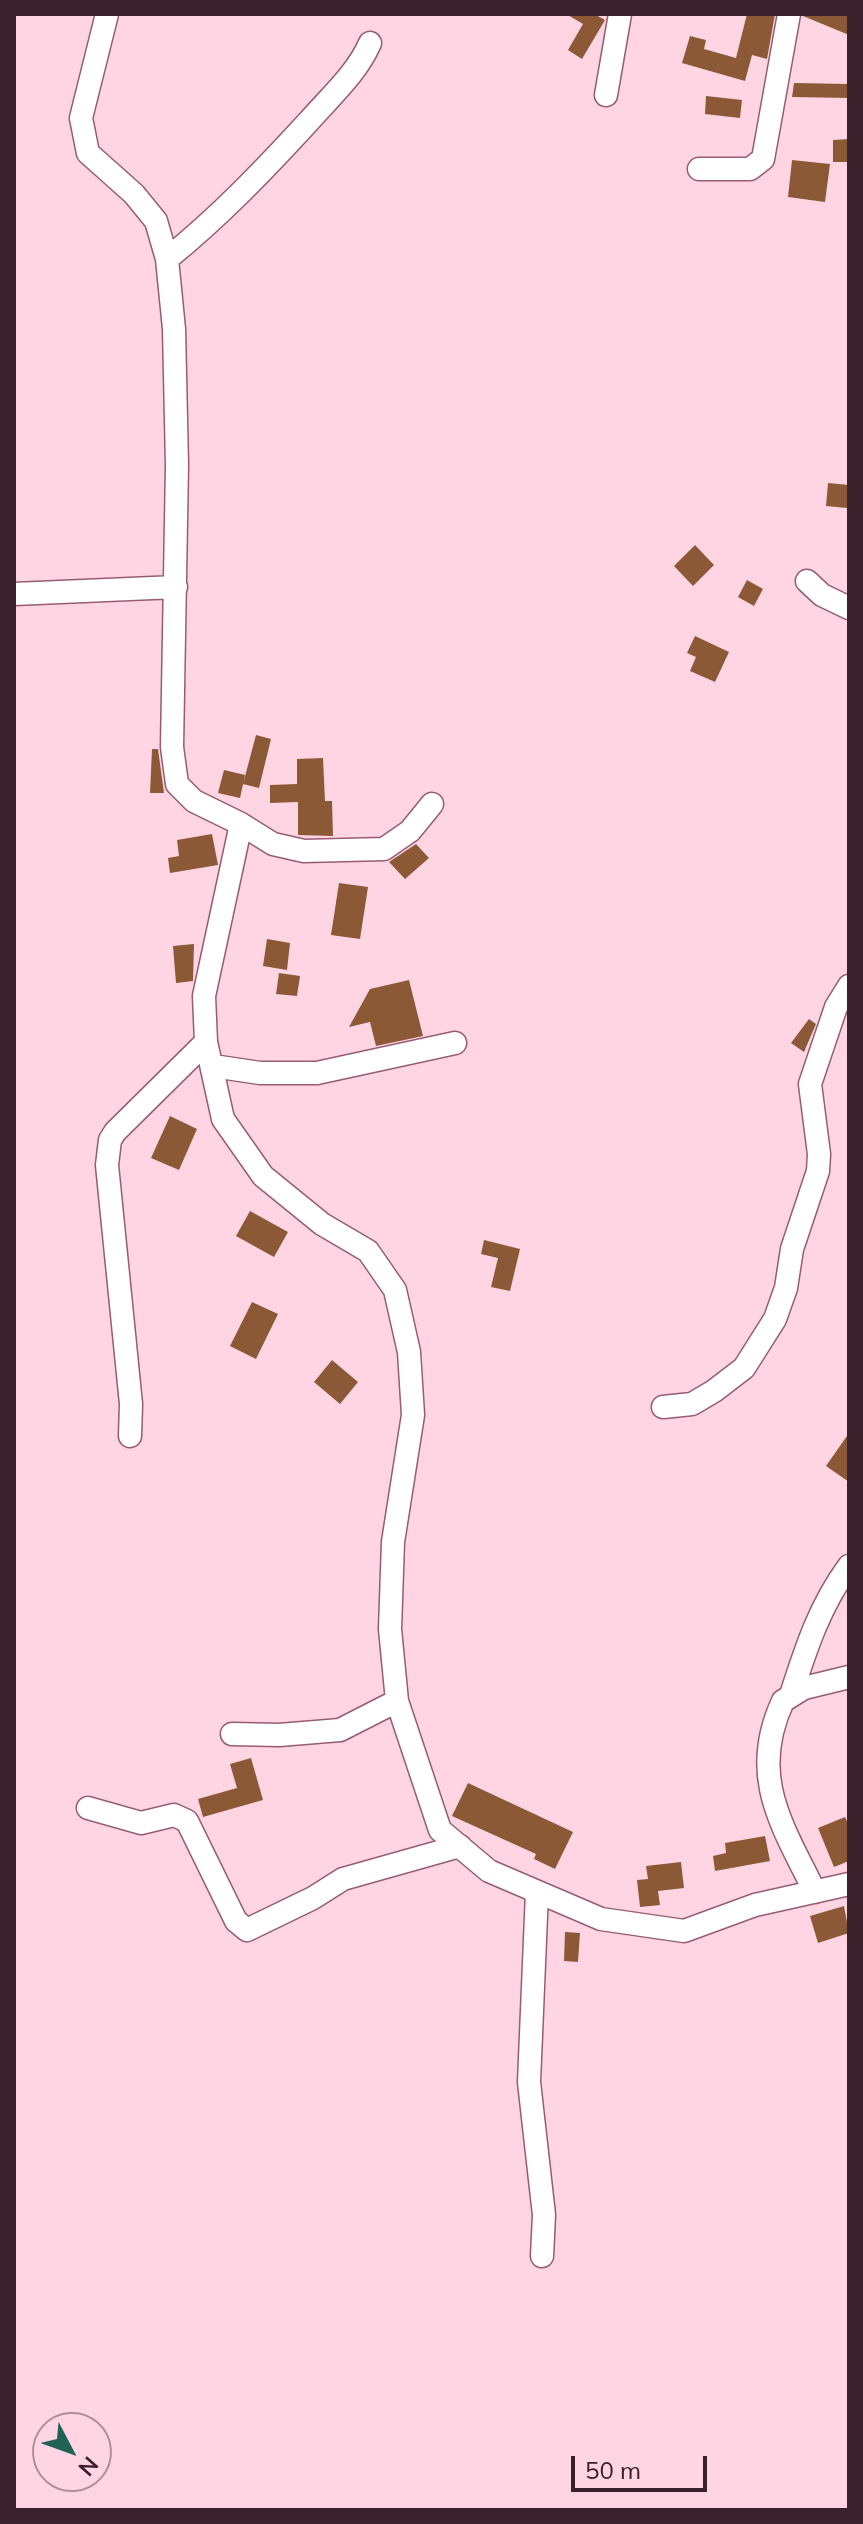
<!DOCTYPE html>
<style>
body{margin:0}
#map{position:relative;width:863px;height:2524px;overflow:hidden;background:#ffd5e4;font-family:Mulish,sans-serif}
canvas{display:block}
.frame{position:absolute;inset:0;border:16px solid #39202a;pointer-events:none}
.north{position:absolute;left:32px;top:2412px;width:80px;height:80px;box-sizing:border-box;background:#ffd5e4;border:2px solid #b08d9a;border-radius:50%;rotate:131deg;font-size:22px;font-weight:700;line-height:32px;text-align:center;color:#39202a}
.north::after{content:'';display:block;margin:auto;width:28px;height:36px;background:#206354;clip-path:polygon(50% 0,100% 100%,50% 72%,0 100%)}
.scale{position:absolute;left:571px;top:2456px;width:136px;height:36px;box-sizing:border-box;border:4px solid #39202a;border-top:0;padding-left:10px;font-size:24px;line-height:28px;white-space:nowrap;color:#39202a;-webkit-text-stroke:6px #ffd5e4;paint-order:stroke}
</style>
<div id="map">
<canvas width="863" height="2524"></canvas>
<div class="frame"></div>
<div class="north">N</div>
<div class="scale">50 m</div>
</div>
<script>
const g = document.querySelector('canvas').getContext('2d');
g.lineJoin = 'round';
function fillPath(path, color) { g.fillStyle = color; g.fill(path, 'evenodd'); }
function trace(path, color, width, dash) { g.strokeStyle = color; g.lineWidth = width; g.lineCap = dash ? 'butt' : 'round'; g.setLineDash(dash || []); g.stroke(path); }
fillPath(new Path2D(`
 M566,14H594L605,20L582,59L568,50L583,24Z
 M747,14H775L767,59L752,55L745,81L682,63L690,36L706,40L704,49L736,58Z
 M803,14H849V35L803,16Z
 M794,83L849,84V98L792,97Z
 M706,96L742,100L740,118L705,114Z
 M849,139V162H833V140Z
 M792,160L830,164L825,202L788,197Z
 M828,483L849,485L847,508L826,506Z
 M695,545L714,565L693,586L674,566Z
 M747,580L763,589L754,606L738,597Z
 M695,636L729,652L715,682L690,671L696,657L687,653Z
 M256,735L271,739L259,788L243,784Z
 M152,749H158L164,793H150Z
 M323,758L325,801H332L333,836L298,835V802L270,803V785L297,784V759Z
 M224,770L245,775L240,798L218,793Z
 M212,834L218,865L170,873L168,858L179,856L177,840Z
 M416,844L429,858L405,879L389,862Z
 M339,883L368,887L360,939L331,935Z
 M267,939L290,943L287,970L263,966Z
 M194,944L193,981L176,983L173,946Z
 M279,973L300,976L297,996L276,994Z
 M409,980L423,1036L376,1046L370,1022L349,1027L370,989Z
 M809,1019L816,1024L804,1052L791,1043Z
 M170,1116L197,1129L179,1170L151,1158Z
 M250,1211L288,1232L274,1257L236,1236Z
 M484,1240L520,1249L510,1291L491,1287L498,1258L481,1254Z
 M252,1302L278,1314L256,1359L230,1346Z
 M332,1360L358,1382L340,1404L314,1382Z
 M849,1433V1482L826,1466Z
 M251,1758L263,1800L203,1817L198,1799L237,1788L230,1764Z
 M468,1783L573,1832L555,1869L534,1859L536,1854L452,1816Z
 M845,1817L849,1826V1861L834,1867L818,1828Z
 M765,1836L770,1861L715,1871L713,1856L726,1853L725,1843Z
 M681,1862L684,1888L658,1891L660,1905L640,1907L637,1880L648,1879L646,1866Z
 M844,1906L849,1933L818,1943L810,1916Z
 M565,1932L580,1933L578,1962L564,1961Z`), '#8c5936');
const minor = new Path2D(`
 M107,14L81,118L88,153L134,194L156,221L167,259L174,329L177,465L172,747L177,784L194,801L241,824L204,996L206,1042L223,1119L263,1176L322,1224L368,1251L395,1290L409,1352L413,1415L393,1542L390,1629L397,1701L440,1830L489,1871L601,1919L684,1931L755,1905L849,1884
 M606,95L620,14
 M699,169H750L763,159L789,14
 M167,259C219,217 264,170 309,121C331,96 357,73 370,43
 M807,581L822,595L849,608
 M14,594L176,587
 M241,824L273,844L304,851L384,849L410,831L432,804
 M213,1066L260,1073H317L455,1043
 M663,1407L692,1404L714,1391L744,1368L775,1319L786,1288L792,1249L818,1171L819,1154L810,1084L836,1007L849,986
 M130,1436L131,1404L107,1165L110,1140L115,1132L206,1042
 M791,1695C806,1648 820,1605 849,1566
 M232,1734L279,1735L340,1730L397,1701
 M88,1808L141,1823L174,1815L187,1821L236,1921L247,1930L313,1898L343,1879L460,1846
 M537,1892L529,2082L544,2215L542,2256
 M815,1892C782,1825 748,1776 783,1701L804,1688L849,1677`);
trace(minor, '#975c74', 25);
trace(minor, '#fff', 22);
</script>
